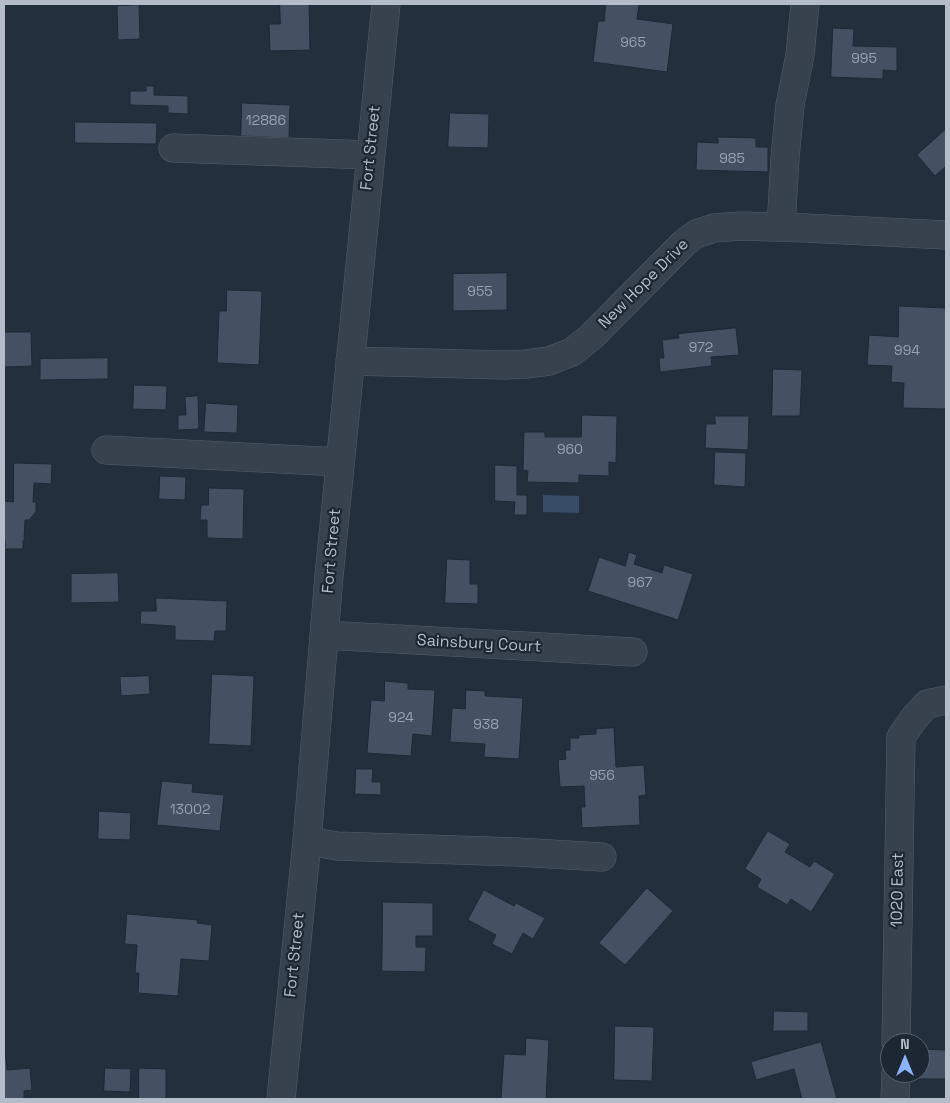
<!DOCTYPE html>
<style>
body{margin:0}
#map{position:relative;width:950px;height:1103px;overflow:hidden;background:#242f3e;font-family:"Space Grotesk",sans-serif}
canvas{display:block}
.frame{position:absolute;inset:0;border:5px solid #b4bcc9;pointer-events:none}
.north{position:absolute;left:880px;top:1033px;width:50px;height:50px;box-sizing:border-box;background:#1d2633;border:1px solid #59626f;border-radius:50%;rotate:0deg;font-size:14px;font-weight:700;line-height:20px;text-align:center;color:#b4bcc9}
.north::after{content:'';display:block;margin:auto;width:18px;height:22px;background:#8ab4f8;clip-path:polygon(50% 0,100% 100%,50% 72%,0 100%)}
</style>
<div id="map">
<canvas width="950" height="1103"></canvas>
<div class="frame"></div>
<div class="north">N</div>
</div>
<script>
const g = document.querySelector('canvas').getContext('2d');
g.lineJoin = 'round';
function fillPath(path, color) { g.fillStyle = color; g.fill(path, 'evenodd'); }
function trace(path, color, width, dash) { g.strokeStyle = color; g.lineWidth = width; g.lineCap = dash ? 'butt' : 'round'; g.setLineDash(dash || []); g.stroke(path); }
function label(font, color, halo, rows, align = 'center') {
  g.font = font + ' "Space Grotesk",sans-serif'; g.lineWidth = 4.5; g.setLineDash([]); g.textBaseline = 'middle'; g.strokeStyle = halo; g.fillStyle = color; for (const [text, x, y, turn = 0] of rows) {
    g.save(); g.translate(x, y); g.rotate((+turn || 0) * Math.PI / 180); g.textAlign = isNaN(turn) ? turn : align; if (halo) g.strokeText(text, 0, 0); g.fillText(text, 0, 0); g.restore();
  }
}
fillPath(new Path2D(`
 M543,495L579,496V513L543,512Z`), '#394c67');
const building = new Path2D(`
 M280,4H309L310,50L270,51L269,24H280Z
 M606,4H639L637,19L673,24L667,72L593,62L598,21H604Z
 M139,5L140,39L118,40L117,6Z
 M833,28L854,29L853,46L897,47V71L883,70V79L831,77Z
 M146,86H154V95L188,96V114L168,113V106L130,105V91H146Z
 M242,103L290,105L289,138L241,136Z
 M450,113L489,114L488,148L448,147Z
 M75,122L157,123L156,144L75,143Z
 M946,129V166L935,176L917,155Z
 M718,137L756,138V147H768V172L696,170L697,142L718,143Z
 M507,273V310L453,311V274Z
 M227,290L262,291L259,365L217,363L219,311H226Z
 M899,306L946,308V409L903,408L904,383L891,382L892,366L867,365L869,335L898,337Z
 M736,328L739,355L711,357L712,366L660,372L659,358H664L662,340L679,338L678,334Z
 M4,332H31L32,366L4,367Z
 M108,358V379L40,380V359Z
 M773,369L802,370L800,416H772Z
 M134,385L167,386L166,410L133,409Z
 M198,396L199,429L178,430V415H186L185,397Z
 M206,403L238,405L237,433L204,432Z
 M582,415L617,416L616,463L609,462V476L579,475V483L527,482L528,471L523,470L524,432H545V437H581Z
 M715,416H749L748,450L705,448L706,424H715Z
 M715,452L746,453L745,487L714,485Z
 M14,463L52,464L51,484L34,483L33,502H36V512L29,520H25L24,541H23V549H5V541L4,540V501L13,502Z
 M495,465L517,466V495H527V515H514L515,502L495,501Z
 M160,476L186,477L185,500L159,499Z
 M209,488L244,489L243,539L207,538V520H200L201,505H208Z
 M629,552L637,555L634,564L662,573L664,565L693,574L678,620L588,591L599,557L625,566Z
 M447,559L470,560V584H478V604L445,603Z
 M118,573L119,602L71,603V574Z
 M156,598L227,601L226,631H215L214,641L175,640V626L140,624L141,611H156Z
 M212,674L254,676L251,746L209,744Z
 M149,676L150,694L121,696L120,677Z
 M385,681L408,683V689L435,690L432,736L413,734L411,756L367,753L371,700L384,701Z
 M466,690L485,691V696L523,698L519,759L484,757L485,744L450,742L452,708L465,709Z
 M614,728L616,767L644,765L646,795L639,796L640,825L582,828L581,807H585L584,786L560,787L558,760L566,759L565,750H570V738H579V735L596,734V729Z
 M356,769H373L372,782H381V795L355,794Z
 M162,781L193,784L192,792L224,795L220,831L157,825Z
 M99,811L131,813L130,840L98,839Z
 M768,831L790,844L785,852L810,867L814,861L835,874L811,912L791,899L787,905L757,887L761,879L745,869Z
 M647,888L673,911L625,965L599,943Z
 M484,890L514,906L516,903L545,918L533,939L523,933L512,954L492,944L496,935L468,920Z
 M383,902L433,903V936H416V947H426L425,972L382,971Z
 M127,914L198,920L197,923L212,925L209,961L181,959L178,996L138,993L139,973H135L137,945L125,944Z
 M774,1011L808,1012V1031H773Z
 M615,1026L654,1027L652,1081L614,1080Z
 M526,1038L549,1040L546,1099H501L504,1054L525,1055Z
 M821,1042L837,1099H802L794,1069L756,1080L751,1062Z
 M920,1049L946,1050V1079H916V1073H920Z
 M6,1059L7,1070L30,1068L32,1090L24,1091V1099H4V1060Z
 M105,1068L131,1069L130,1092L104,1091Z
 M139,1068L166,1069V1099H139Z`);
fillPath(building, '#455162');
trace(building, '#1f2835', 1);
const minor = new Path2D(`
 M173,148L370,155
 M781,227L785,158L790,105L800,55L805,4
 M350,361L505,365L526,364L549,361L572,352L592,336L684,243L696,234L714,228L741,226L805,228L946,235
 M106,450L340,462
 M324,635L633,652
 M307,841L337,846L517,852L602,857
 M896,1043L901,737L915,717L927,704L946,700
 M281,1099L307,841L329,576L386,4
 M895,1099L896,1073`);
trace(minor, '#565f6c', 29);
trace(minor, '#38414e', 28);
label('14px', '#98a1af', null, [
 ["965",633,43],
 ["995",864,59],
 ["12886",266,121],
 ["985",732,159],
 ["955",480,292],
 ["972",701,348],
 ["994",907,351],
 ["960",570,450],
 ["967",640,583],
 ["924",401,718],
 ["938",486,725],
 ["956",602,776],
 ["13002",190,810]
]);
label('16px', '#b4bcc9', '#1d2633', [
 ["Fort Street",371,148,-84],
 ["New Hope Drive",644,284,-45],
 ["Fort Street",332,551,-85],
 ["Sainsbury Court",479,644,3],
 ["1020 East",898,890,-89],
 ["Fort Street",295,955,-84]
]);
</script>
